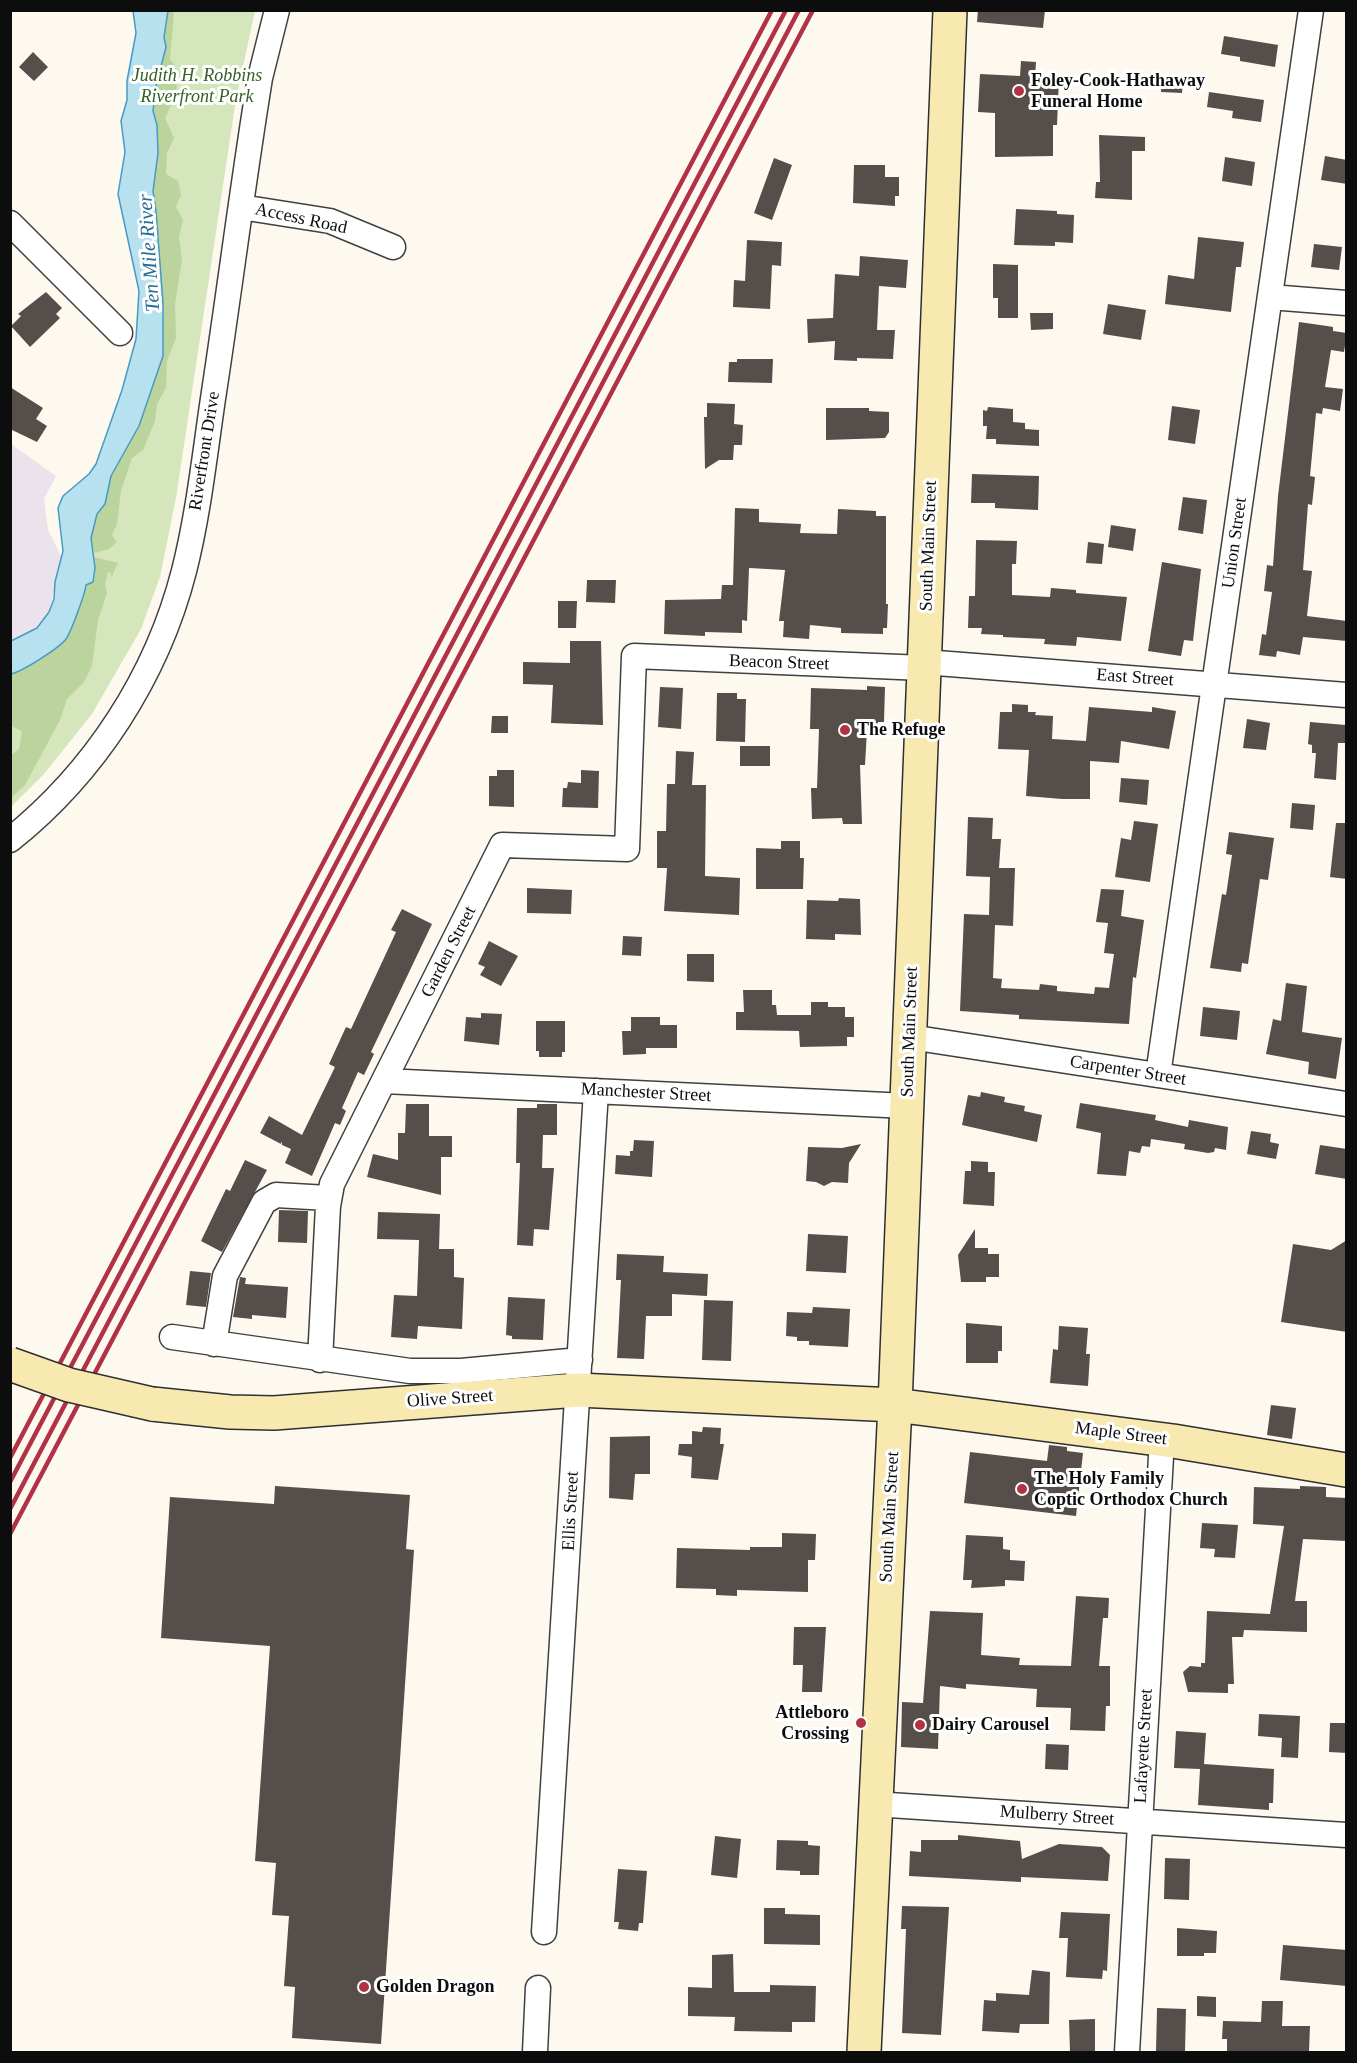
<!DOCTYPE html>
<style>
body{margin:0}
#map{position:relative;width:1357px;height:2063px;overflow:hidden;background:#fef9ef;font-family:Georgia,serif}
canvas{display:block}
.frame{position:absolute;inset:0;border:12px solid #0d0d0d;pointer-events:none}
</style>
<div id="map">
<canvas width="1357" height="2063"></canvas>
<div class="frame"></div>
</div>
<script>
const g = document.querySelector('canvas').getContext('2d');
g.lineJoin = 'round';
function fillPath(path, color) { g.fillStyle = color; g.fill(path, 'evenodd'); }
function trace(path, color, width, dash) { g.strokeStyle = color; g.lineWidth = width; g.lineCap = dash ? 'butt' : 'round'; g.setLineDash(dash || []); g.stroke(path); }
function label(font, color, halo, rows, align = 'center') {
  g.font = font + ' Georgia,serif'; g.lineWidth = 6; g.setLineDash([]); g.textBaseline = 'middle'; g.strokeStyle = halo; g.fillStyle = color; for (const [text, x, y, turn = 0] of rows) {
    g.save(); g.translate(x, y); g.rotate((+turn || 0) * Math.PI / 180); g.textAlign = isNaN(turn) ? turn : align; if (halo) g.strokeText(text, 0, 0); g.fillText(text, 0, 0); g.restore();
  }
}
fillPath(new Path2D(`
 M11,444L56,476L44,499L48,530L62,558L49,612L37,628L11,641Z`), '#eae3eb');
fillPath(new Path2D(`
 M168,11H255L236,99L176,498L160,577L141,629L92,714L44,774L11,807V674L26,669L95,568L91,546L155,387L156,218Z`), '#d5e5bc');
fillPath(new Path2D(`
 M168,11H174L170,59C185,74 174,101 165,118L174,138L167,153L166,174L178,181L181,195L176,207L183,220L179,237L182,259L175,305L176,338L167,361L166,388L157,404L155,421L143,450L132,458L121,491L117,524L112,535L117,542L109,549L94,553L91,538L97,514L105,504L111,476L139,426L163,356V303L156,211L153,191L158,153L157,125L153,111L156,86L166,47L164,37Z
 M94,557L118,563L111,578V573L108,572L105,585L107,593L98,620L92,666L84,682L67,699L60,720L25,785L11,798V755L19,749L22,731L11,726V674C23,671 63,646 68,635C77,615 80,591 95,575Z`), '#bbd49d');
const water = new Path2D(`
 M133,11H168L164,37L166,47L156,86L153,111L157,125L158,153L153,191L156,211L163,303V356L139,426L111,476L105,504L97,514L91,538L95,568L93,582L86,585C85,594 71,632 66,639C58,649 23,671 11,674V641L37,628L49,612L54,599L55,582L63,551L58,508L63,496L89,474L96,464L122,390L136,339L139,291L118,194L125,152L121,121L127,100V81L136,33Z`);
fillPath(water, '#b8e1f0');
trace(water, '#469bc1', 1.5);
fillPath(new Path2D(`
 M978,10H1045L1043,28L977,22Z
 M1224,36L1278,45L1275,67L1240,61V57L1221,54Z
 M33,52L48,67L34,81L19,67Z
 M1021,61L1036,62L1035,78H1059L1057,125H1053V156L995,157V113L978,112L980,74L1020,76Z
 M1162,75L1183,76L1182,93L1161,92Z
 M1209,92L1264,100L1261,122L1232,118L1233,111L1207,107Z
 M1099,135L1145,137V151H1132V200L1095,198L1096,182H1100Z
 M1325,156L1347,160V184L1321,180Z
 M1225,157L1255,162L1252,186L1222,181Z
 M774,158L792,165L772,220L754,213Z
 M854,165H885V177H899V196H895V206L853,203Z
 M1016,209L1057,211V214L1074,215L1073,243L1055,242V246L1014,245Z
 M1198,237L1244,242L1241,267H1236L1231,312L1165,304L1168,275L1194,279Z
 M747,240L782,242L781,266L772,265L770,309L733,307L734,280L745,281Z
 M1314,244L1342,247L1339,270L1311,267Z
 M860,256L908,260L906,288L879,286L877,330H895L893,359L857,358V361L834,360L835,341L808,343L807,319L833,318L835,274L859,276Z
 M993,264L1018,265V318H998V298H993Z
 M46,292L62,308L56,314L60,318L30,347L11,326L21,316L18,314Z
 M1108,304L1146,310L1141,340L1103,334Z
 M1030,313H1053V329L1031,330Z
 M1299,322L1327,326L1333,327V331L1347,333L1344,352L1331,350L1325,387L1343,389L1340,411L1323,408L1322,414L1316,413L1310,476L1315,477L1312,505L1308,504L1303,570L1312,571L1307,616L1347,621V641L1303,637L1300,655L1277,651L1276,657L1259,655L1262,634L1266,635L1272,592L1264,591L1267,565L1273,566L1278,496Z
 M737,359H773L772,383L728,382L729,362H737Z
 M10,387L43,408L36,419L47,426L37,442L10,429Z
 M707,403L735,404L734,424L743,425L742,445H734L733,460H719L705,469L704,417H707Z
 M1172,406L1200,410L1195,444L1168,440Z
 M988,407L1013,409V422L1025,423V429L1039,430V446L996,444V439H986L987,426H983V410L987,411Z
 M826,408H869V411L889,412V432L885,438L826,440Z
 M972,474L1039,476L1038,510L995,508V503H971Z
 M1183,497L1207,500L1203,534L1178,530Z
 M735,508L759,509V522L801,524L800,533L837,534L838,509L876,511V516H886V604H888L887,628H883V634L841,633V628L810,625L809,639L783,637L784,621H779L785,570L749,568L747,621L742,620V633L705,632V636L664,634L665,600L721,599L722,585H733Z
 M1111,525L1136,529L1133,551L1108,547Z
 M976,540L1017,541L1016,564H1012V595L1050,597L1051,588L1076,590V593L1127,597L1121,641L1077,637L1076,646L1044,644L1045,639L1003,637V635L981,634L982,628H968L969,596H975Z
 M1088,542L1104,544L1102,564L1086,563Z
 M1162,562L1201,569L1193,641L1184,640L1181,656L1148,651Z
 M587,580H616L615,603L586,602Z
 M558,601H577L576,628H558Z
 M570,641H601L603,725L551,723L553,685L523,684V662L570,663Z
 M867,686L885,687L884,722H878V731L867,730L865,765H860L862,824H843L842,818L812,819L811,788H817L819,729H810L811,688L867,690Z
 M660,687L683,688L681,729L658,727Z
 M717,693H737V699H746L745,742L716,741Z
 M1012,704L1028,705V712H1036L1035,715L1053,716L1052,739L1086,741L1089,707L1152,712V707L1176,711L1169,749L1121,741L1119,763L1090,761V799H1062L1026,796L1029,750L998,749L1000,712H1012Z
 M492,716H508V733H491Z
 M1247,719L1270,723L1266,750L1243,748Z
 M1310,722L1346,725L1345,743H1338L1336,780L1314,778L1316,753H1312V745L1308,744Z
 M740,746H770V766H740Z
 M676,751L694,752L692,785H706L705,876L740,878L739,915L664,911L667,868H657V831H666L667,784H675Z
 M497,770H514V807L489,806V776H497Z
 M581,770L599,771L598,808L562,807L563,788H567L568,782L581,783Z
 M1121,778L1149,780L1147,805L1119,802Z
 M1292,803L1315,805L1313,830L1290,828Z
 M968,817L993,818L992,839H1001L999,868H1015L1013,926L995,925L993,978L1002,979L1001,988L1039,990L1040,984L1057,986V991L1094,994L1095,987L1109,988L1114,954L1104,953L1108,923L1096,922L1101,889L1124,890L1121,916L1144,920L1136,978L1133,977L1129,1024L1019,1019V1015L960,1011L964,914L989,915L990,877L966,876Z
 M1134,821L1158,824L1150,882L1115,877L1121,838L1131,840Z
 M1336,823H1347V879L1330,877Z
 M1229,832L1274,838L1268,880L1260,879L1248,964L1242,963L1241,972L1210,968L1222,894L1226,895L1232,855L1226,854Z
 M781,841H800V858H804L803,889H756V848L781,849Z
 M527,888L572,890L571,914L527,913Z
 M839,898L860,899L861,935L835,934V940L806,939L807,900L838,901Z
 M402,909L432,924L371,1052L374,1054L364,1075L358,1072L342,1108L346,1111L340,1125L335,1123L312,1176L285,1163L291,1149L282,1145V1141L281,1144L260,1133L269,1116L302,1135L335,1067L329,1064L346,1027L351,1029L396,932L391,930Z
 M623,936L642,937L641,956L622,955Z
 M489,941L518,956L501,986L480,975L485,967L478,964Z
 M687,954H714V982L687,981Z
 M1286,983L1307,986L1302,1032L1342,1038L1336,1079L1308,1074L1309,1062L1266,1054L1273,1019L1281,1021Z
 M743,990H772V1005H776L777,1015H811V1002H828V1007H845V1017H854V1037H847V1046L800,1047L799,1031L736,1030V1012H744Z
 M1203,1007L1240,1011L1237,1040L1200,1036Z
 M481,1013L502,1014L499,1045L464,1041L466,1017L481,1018Z
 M631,1017H660V1025H677V1048H646V1054L623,1055L622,1031H631Z
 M536,1021H565V1052H562V1057H539V1051H536Z
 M981,1092L1005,1097L1004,1102L1025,1106L1024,1111L1042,1115L1037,1142L962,1125L968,1095L980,1097Z
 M1080,1103L1156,1115L1155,1120L1188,1127L1189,1120L1228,1127L1226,1150L1215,1148L1214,1152L1208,1153L1184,1149L1185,1144L1151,1139L1150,1147L1142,1146L1140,1153L1129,1151L1126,1176L1097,1174L1101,1133L1076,1128Z
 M406,1104H429V1136H452V1157H441V1195L367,1177L373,1154L398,1160V1133H405Z
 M537,1104H557V1135H543L542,1168H554L549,1230L534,1229L533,1246L517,1245L520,1163H516L517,1108H537Z
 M1251,1131L1271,1134L1270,1142L1279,1144L1276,1159L1247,1154Z
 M634,1140L654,1141L652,1177L615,1174L616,1155L630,1156V1151H633Z
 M861,1144L849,1163L848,1183L832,1182L824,1186L816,1182L806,1181L808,1147L842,1148Z
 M1320,1145L1347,1149V1179L1315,1174Z
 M245,1160L267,1170L222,1252L201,1241L226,1189L230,1191Z
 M971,1161L988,1162V1172H995L994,1206L963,1204L965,1171H971Z
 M279,1210L308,1211L307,1243L278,1242Z
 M378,1212L440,1214L439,1249H454V1277L464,1278L462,1329L418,1326L417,1339L391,1337L394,1295L417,1296L419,1240L377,1239Z
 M975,1229V1248H988V1254H999V1277H986V1282H961L958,1255Z
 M808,1234L848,1236L846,1273L806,1271Z
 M1347,1240V1332L1281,1322L1293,1244L1331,1250Z
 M617,1254L664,1256L663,1272L708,1274L707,1296L672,1294V1316H646L644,1359L617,1358L621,1280H616Z
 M190,1271L211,1273L206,1307L186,1305Z
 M240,1277L246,1278L245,1284L288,1287L286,1318L252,1315V1319L233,1317Z
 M508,1297L545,1299L543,1340L512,1339V1336L506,1335Z
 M704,1300L733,1301L731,1361L702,1360Z
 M813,1307L850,1309L848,1347L809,1345V1341H797V1337L786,1336L787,1312L812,1313Z
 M966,1323L1002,1326V1351H998V1363H966Z
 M1059,1326L1088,1328L1086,1354H1090L1088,1386L1050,1383L1053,1349L1058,1350Z
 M1271,1405L1296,1408L1292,1439L1267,1435Z
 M703,1427L721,1428L720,1444H724L718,1480L691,1478L692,1457L678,1455L679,1444H692V1431L702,1432Z
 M650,1436V1474H635L633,1500L609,1498L610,1437Z
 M1049,1445L1067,1447V1451L1083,1453L1076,1516L964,1503L970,1452L1047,1461Z
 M275,1486L410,1495L406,1549L414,1550L381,2044L292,2038L295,1987L284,1986L289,1916L272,1915L276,1863L255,1861L270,1646L161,1638L170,1497L274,1504Z
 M1300,1486L1326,1487V1497L1347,1498V1541L1303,1539L1295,1601H1307V1632L1244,1630L1243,1637H1232L1234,1684H1228V1693L1188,1692L1183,1672L1190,1666L1201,1667V1663H1205L1207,1611L1270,1614L1284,1526L1253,1524L1254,1487L1300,1489Z
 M1202,1523L1238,1525L1235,1558L1214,1557L1215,1549L1200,1548Z
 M782,1533L816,1534L815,1560H808V1592L737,1590V1596L716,1595V1589L676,1588L677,1548L750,1550V1547H782Z
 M966,1535L1003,1537V1549L1010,1550V1560L1025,1561L1024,1581L1005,1580V1586L971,1588L972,1580H963Z
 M1076,1596L1109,1598L1108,1618H1103L1099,1666H1110V1706H1106L1105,1731L1070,1730L1071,1708L1036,1707L1037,1689L966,1684V1689L940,1686L938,1749L901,1747L902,1702L923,1703L930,1611L983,1613L981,1655L1020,1658L1019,1665L1071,1666Z
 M794,1627H826L822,1692H802L803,1665H793Z
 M1259,1714L1300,1716L1298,1758L1281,1757L1282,1738L1258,1736Z
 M1330,1723H1347V1753L1329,1752Z
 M1176,1731L1206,1733L1204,1764L1274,1769L1273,1803H1269V1810L1198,1805L1200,1769L1174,1768Z
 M1046,1744L1069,1745L1068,1770L1045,1769Z
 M958,1835L1020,1841L1022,1859L1059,1844L1102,1847L1110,1855L1108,1881L1021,1877V1882L909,1876L910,1851L921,1852V1840H958Z
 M715,1836L741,1839L737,1878L711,1875Z
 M777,1840L808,1841V1845L820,1846L819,1875H800V1871L776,1870Z
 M1165,1858L1190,1859L1189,1900L1164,1899Z
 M618,1869L647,1871L643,1923H639L638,1931L618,1929L619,1922H614Z
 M902,1906L949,1907L941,2035L902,2033L906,1929H901Z
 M764,1908H785V1914L820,1915V1945L764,1944Z
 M1061,1912L1110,1914L1107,1971L1103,1970L1102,1979L1066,1977L1068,1938H1059Z
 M1177,1928L1217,1931L1216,1953H1204V1956H1177Z
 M1283,1945L1347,1950V1986L1280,1980Z
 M733,1954L734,1992H770V1985L816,1986L815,2022H792V2032L734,2031L735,2017L688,2016V1987L712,1988V1955Z
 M1032,1970L1050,1972L1049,2024H1020L1019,2033L982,2031L984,2000L996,2001V1993L1029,1995Z
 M1197,1996L1216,1997V2017L1197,2016Z
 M1262,2001H1283L1282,2026H1310L1309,2052H1227V2039H1222L1223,2021L1261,2022Z
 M1157,2008L1186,2009L1185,2052H1156Z
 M1095,2019V2051L1070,2052L1069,2020Z`), '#554e4b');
const minor = new Path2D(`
 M241,207L330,221L393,247
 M10,223L120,333
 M1270,297L1346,303
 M924,662L1346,695
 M10,840C95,772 157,676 184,571C199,512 205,451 214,392C230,287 243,182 260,78L277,10
 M910,1037L1346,1104
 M1158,1075L1311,10
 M384,1081L907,1106
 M172,1337L410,1371H461L580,1360
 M214,1344L225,1276L264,1202L276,1195L328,1198
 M320,1360L328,1206L332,1184L502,845L627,849L634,656L924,668
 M874,1804L1346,1835
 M544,1932L596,1091
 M535,2052L538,1988
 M1127,2052L1162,1439`);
const secondary = new Path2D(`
 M152,1404L230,1412L274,1413L578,1390L895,1405L1173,1441L1346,1470
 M864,2052L895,1405L950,10`);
trace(minor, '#404040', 27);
trace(secondary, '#2f2f2f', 36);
trace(minor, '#fff', 24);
trace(secondary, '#f8e9b0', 33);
trace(new Path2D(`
 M10,1458L772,10
 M10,1482L786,10
 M10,1509L799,10
 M10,1534L813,10`), '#b13244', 4.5);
const secondaryBridge = new Path2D(`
 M10,1364L69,1385L152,1404`);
trace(secondaryBridge, '#2f2f2f', 36, []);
trace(secondaryBridge, '#f8e9b0', 33);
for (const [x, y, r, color] of [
 [1019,91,6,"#b13244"],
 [845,730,6,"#b13244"],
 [1022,1489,6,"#b13244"],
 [861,1723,6,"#b13244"],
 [920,1725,6,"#b13244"],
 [364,1987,6,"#b13244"]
]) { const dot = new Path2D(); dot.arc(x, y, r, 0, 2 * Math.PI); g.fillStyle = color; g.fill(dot); trace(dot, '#fff', 2); }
label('italic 18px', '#355f24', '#fff', [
 ["Judith H. Robbins",197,76],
 ["Riverfront Park",197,97]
]);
label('bold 18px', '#0d0d0d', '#fff', [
 ["Foley-Cook-Hathaway",1031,81],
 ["Funeral Home",1031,102],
 ["The Refuge",857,730],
 ["The Holy Family",1034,1479],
 ["Coptic Orthodox Church",1034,1500],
 ["Attleboro",849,1713,"right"],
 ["Crossing",849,1734,"right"],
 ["Dairy Carousel",932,1725],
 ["Golden Dragon",376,1987]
], 'left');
label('18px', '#0d0d0d', '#fff', [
 ["Access Road",301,219,12],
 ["Riverfront Drive",205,451,-81],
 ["Union Street",1235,543,-82],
 ["South Main Street",929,546,-88],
 ["Beacon Street",779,663,2],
 ["East Street",1135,678,4],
 ["Garden Street",449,952,-63],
 ["South Main Street",910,1032,-88],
 ["Carpenter Street",1128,1071,9],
 ["Manchester Street",646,1093,3],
 ["Olive Street",450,1399,-4],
 ["Maple Street",1121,1434,7],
 ["Ellis Street",571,1511,-87],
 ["South Main Street",890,1517,-87],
 ["Lafayette Street",1144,1746,-87],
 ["Mulberry Street",1057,1816,4]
]);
label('italic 20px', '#226d94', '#fff', [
 ["Ten Mile River",150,253,-94]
]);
</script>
